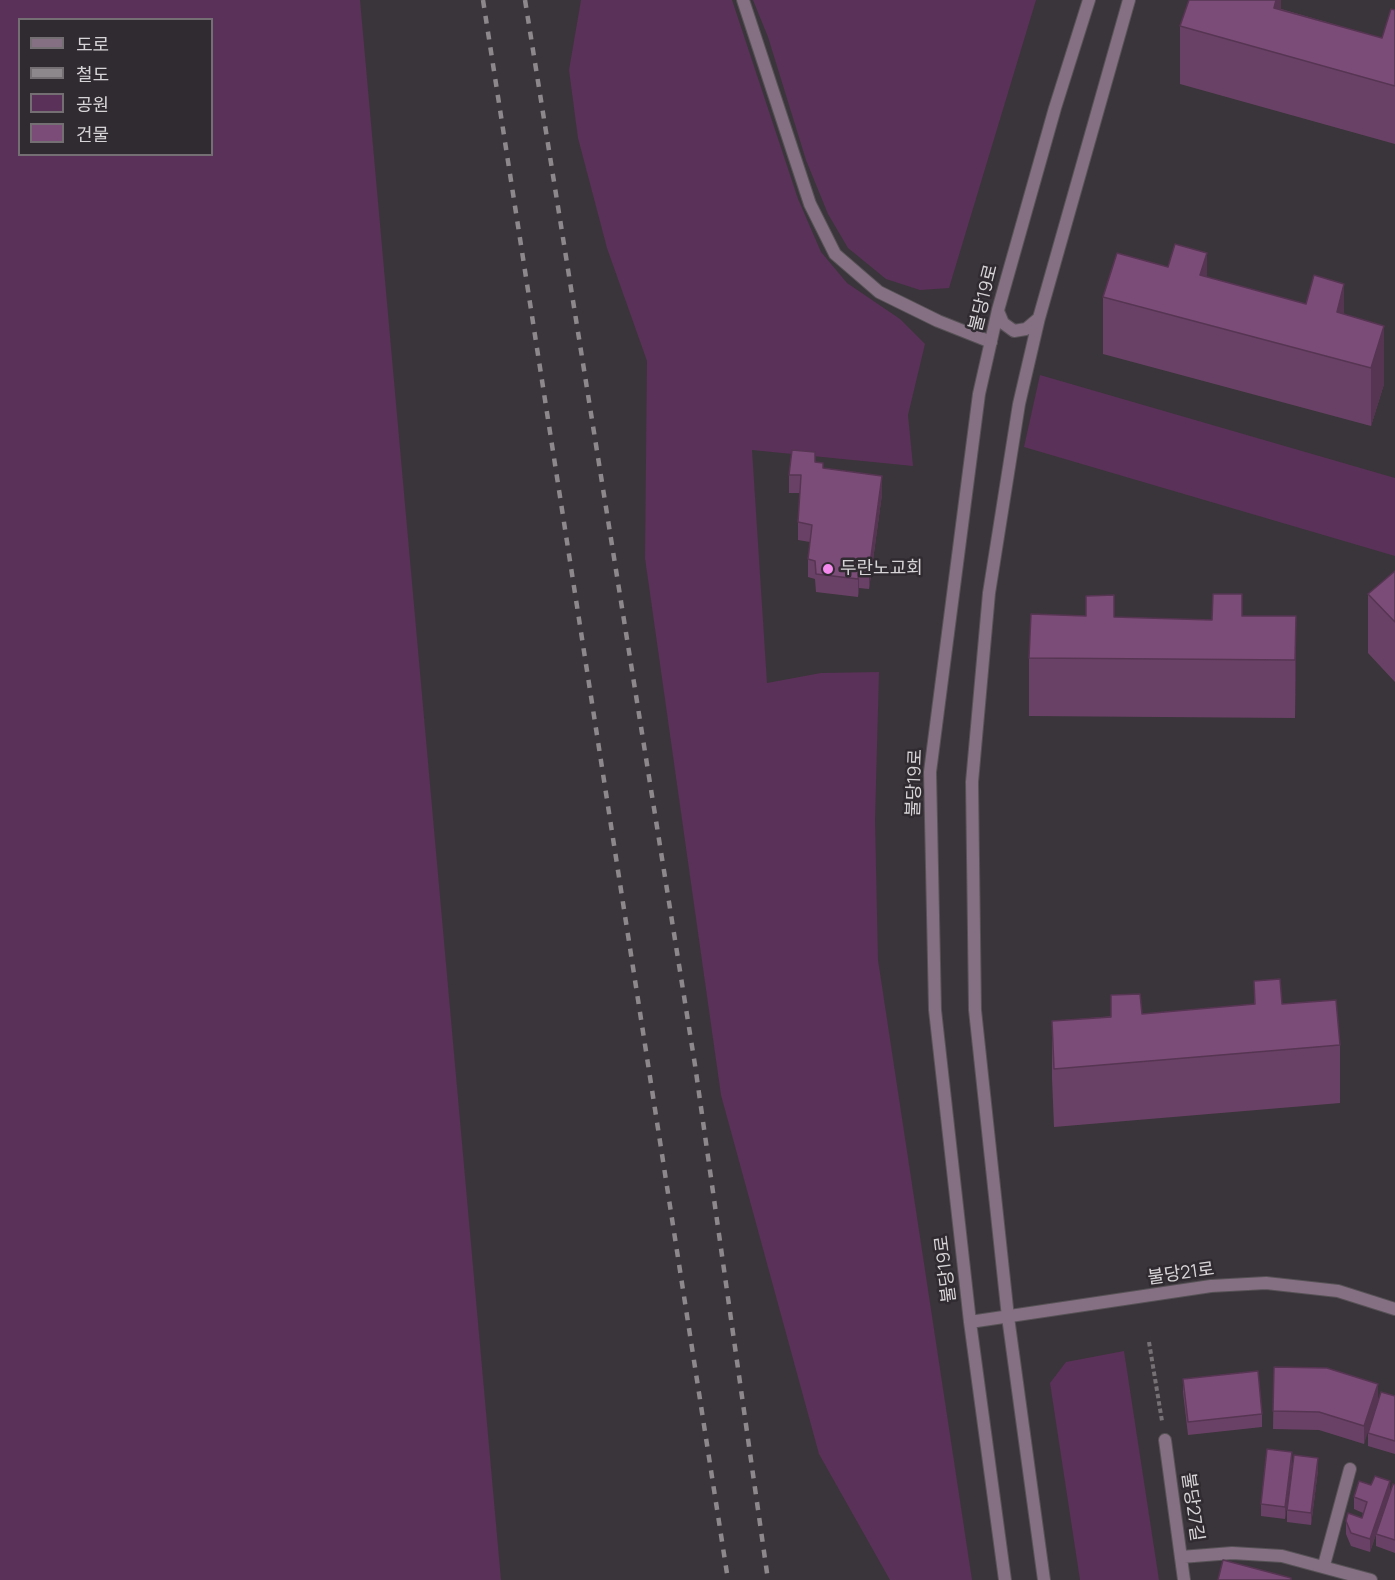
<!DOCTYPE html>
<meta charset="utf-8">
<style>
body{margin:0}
#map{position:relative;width:1395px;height:1580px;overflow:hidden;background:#3a353a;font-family:Manrope,"Noto Sans KR",sans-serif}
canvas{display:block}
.legend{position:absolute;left:18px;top:18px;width:195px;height:138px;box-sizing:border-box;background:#302b30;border:2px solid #736f73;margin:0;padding:8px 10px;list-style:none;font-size:18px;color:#d7d4d7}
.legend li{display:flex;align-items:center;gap:12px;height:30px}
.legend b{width:30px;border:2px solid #736f73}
</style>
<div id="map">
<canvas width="1395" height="1580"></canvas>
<ul class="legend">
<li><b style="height:8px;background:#856f82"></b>도로</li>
<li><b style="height:8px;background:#8c888c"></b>철도</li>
<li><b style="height:16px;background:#5a3158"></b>공원</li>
<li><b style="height:16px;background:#7b4c77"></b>건물</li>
</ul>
</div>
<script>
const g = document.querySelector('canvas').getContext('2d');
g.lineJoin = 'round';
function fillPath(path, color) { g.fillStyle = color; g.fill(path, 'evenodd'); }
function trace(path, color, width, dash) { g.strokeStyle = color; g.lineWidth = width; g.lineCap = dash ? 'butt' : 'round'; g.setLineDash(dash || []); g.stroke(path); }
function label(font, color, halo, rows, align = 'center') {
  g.font = font + ' Manrope,"Noto Sans KR",sans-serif'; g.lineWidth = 5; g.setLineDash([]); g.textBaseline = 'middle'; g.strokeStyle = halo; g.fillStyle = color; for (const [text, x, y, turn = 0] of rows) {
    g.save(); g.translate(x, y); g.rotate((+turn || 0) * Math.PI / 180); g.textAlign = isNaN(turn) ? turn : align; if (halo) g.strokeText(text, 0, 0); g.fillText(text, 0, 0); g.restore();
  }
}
fillPath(new Path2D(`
 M0,0H360L501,1580H0ZM20,20H212V154H20Z
 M581,0H732L798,199L821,252L847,283L900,319L925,344L908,415L913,466L752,450L767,683L821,673L879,672L875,820L878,960L972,1580H890L819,1454L721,1095L645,558L647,361L607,248L578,138L569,70Z
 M753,0H1036L949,288L920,290L886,279L848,248L828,214L806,160L768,37Z
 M1040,375L1395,478V556L1024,447Z
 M1124,1351L1159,1580H1080L1050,1383L1066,1362Z`), '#5a3158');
const service = new Path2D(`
 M743,0L810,204L835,254L879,292L938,321L991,342`);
const minor = new Path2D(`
 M1165,1440L1184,1580
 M1181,1557L1232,1553L1282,1556L1371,1580
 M1324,1565L1350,1469`);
const tertiary = new Path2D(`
 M998,311L1003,323L1014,331L1026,329L1039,318
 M970,1322L1211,1286L1266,1283L1338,1291L1395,1309
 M1005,1580L970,1322L935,1010L930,772L979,394L998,310L1055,108L1089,0
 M1044,1580L1008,1317L975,1010L972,782L989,593L1019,404L1039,318L1129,0`);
trace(service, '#565256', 14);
trace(minor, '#565256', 14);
trace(tertiary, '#565256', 14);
trace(new Path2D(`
 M1149,1342L1162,1421`), '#757175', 4, [4.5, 3]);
trace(service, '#856f82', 12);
trace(minor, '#856f82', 12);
trace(tertiary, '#856f82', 12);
trace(new Path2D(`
 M483,0L728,1580
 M525,0L695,1065L768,1580`), '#8c888c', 4.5, [8, 8]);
fillPath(new Path2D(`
 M1281,0V9L1382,38L1395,10V144L1180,84V26Z
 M1168,267L1344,314L1384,384L1371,426L1103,354V297Z
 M815,462L823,468L882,494L869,589L859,588L858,597L816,592L815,579L808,577V559L810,542L798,540V522L800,493H789V475Z
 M1395,571V682L1368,653V594Z
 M1086,616L1212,620L1242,616H1296L1295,718L1029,716V658Z
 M1254,981L1282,1004L1340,1045V1103L1054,1127L1052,1078V1021L1254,1005Z
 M1274,1367L1378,1384L1364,1444L1319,1430L1273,1429Z
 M1183,1379L1262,1414V1427L1188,1435L1183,1392Z
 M1395,1396V1454L1368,1446V1433Z
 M1292,1464L1285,1519L1261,1516V1504Z
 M1318,1470L1311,1525L1287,1522V1510Z
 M1395,1485V1553L1376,1546V1534L1370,1552L1351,1546L1346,1534V1521L1362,1518L1363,1513L1354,1509V1497L1390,1493Z`), '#6a4166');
fillPath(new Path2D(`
 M1276,0H1281V41L1274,8Z
 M1207,253V310L1200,275Z
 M1344,284V342L1337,312Z
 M1384,326V384L1371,426V368Z
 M882,476V494L869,589V571Z
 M859,570V588L858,597V579Z
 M1296,616V674L1295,718V660Z
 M1378,1384V1402L1364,1444V1426Z
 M1292,1452V1464L1285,1519V1507Z
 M1318,1458V1470L1311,1525V1513Z
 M1390,1481V1493L1370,1552V1539Z`), '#563553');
const building = new Path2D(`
 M1189,0H1276L1274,8L1382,38L1391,9L1395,10V86L1180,26Z
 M1175,244L1207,253L1200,275L1306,304L1314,275L1344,284L1337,312L1384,326L1371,368L1103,297L1117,253L1168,267Z
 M792,450L815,452V462L823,463V468L882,476L869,571L859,570L858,579L816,574L815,561L808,559L812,525L798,522L801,475H789Z
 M1395,571V622L1368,594Z
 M1213,594H1242V616H1296L1295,660L1029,658L1031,614L1086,616V596L1114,595V617L1212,620Z
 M1280,979L1282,1004L1336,1000L1340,1045L1054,1069L1052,1021L1111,1017V995L1140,994L1142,1014L1255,1004L1254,981Z
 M1274,1367L1327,1368L1378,1384L1364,1426L1319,1412L1273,1411Z
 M1258,1371L1262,1414L1188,1422L1183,1379Z
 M1381,1392L1395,1396V1441L1368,1433Z
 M1267,1449L1292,1452L1285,1507L1261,1504Z
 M1294,1455L1318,1458L1311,1513L1287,1510Z
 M1375,1476L1390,1481L1370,1539L1351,1533L1346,1521L1348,1513L1362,1518L1367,1502L1354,1497L1359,1481L1371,1485Z
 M1393,1484L1395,1485V1540L1376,1534Z
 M1223,1560L1291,1578V1580H1218Z`);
fillPath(building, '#7b4c77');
trace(building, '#563553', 1.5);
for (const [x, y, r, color] of [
 [828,569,6,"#f589ee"]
]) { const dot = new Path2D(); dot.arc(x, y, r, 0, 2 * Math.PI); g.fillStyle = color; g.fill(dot); trace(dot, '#302b30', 2); }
label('18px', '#d7d4d7', '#302b30', [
 ["불당19로",984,298,-76],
 ["불당19로",915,783,-88],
 ["불당19로",946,1269,-97],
 ["불당21로",1181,1274,-8],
 ["불당27길",1192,1507,82]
]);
label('18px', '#d7d4d7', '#302b30', [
 ["두란노교회",840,569]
], 'left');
</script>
